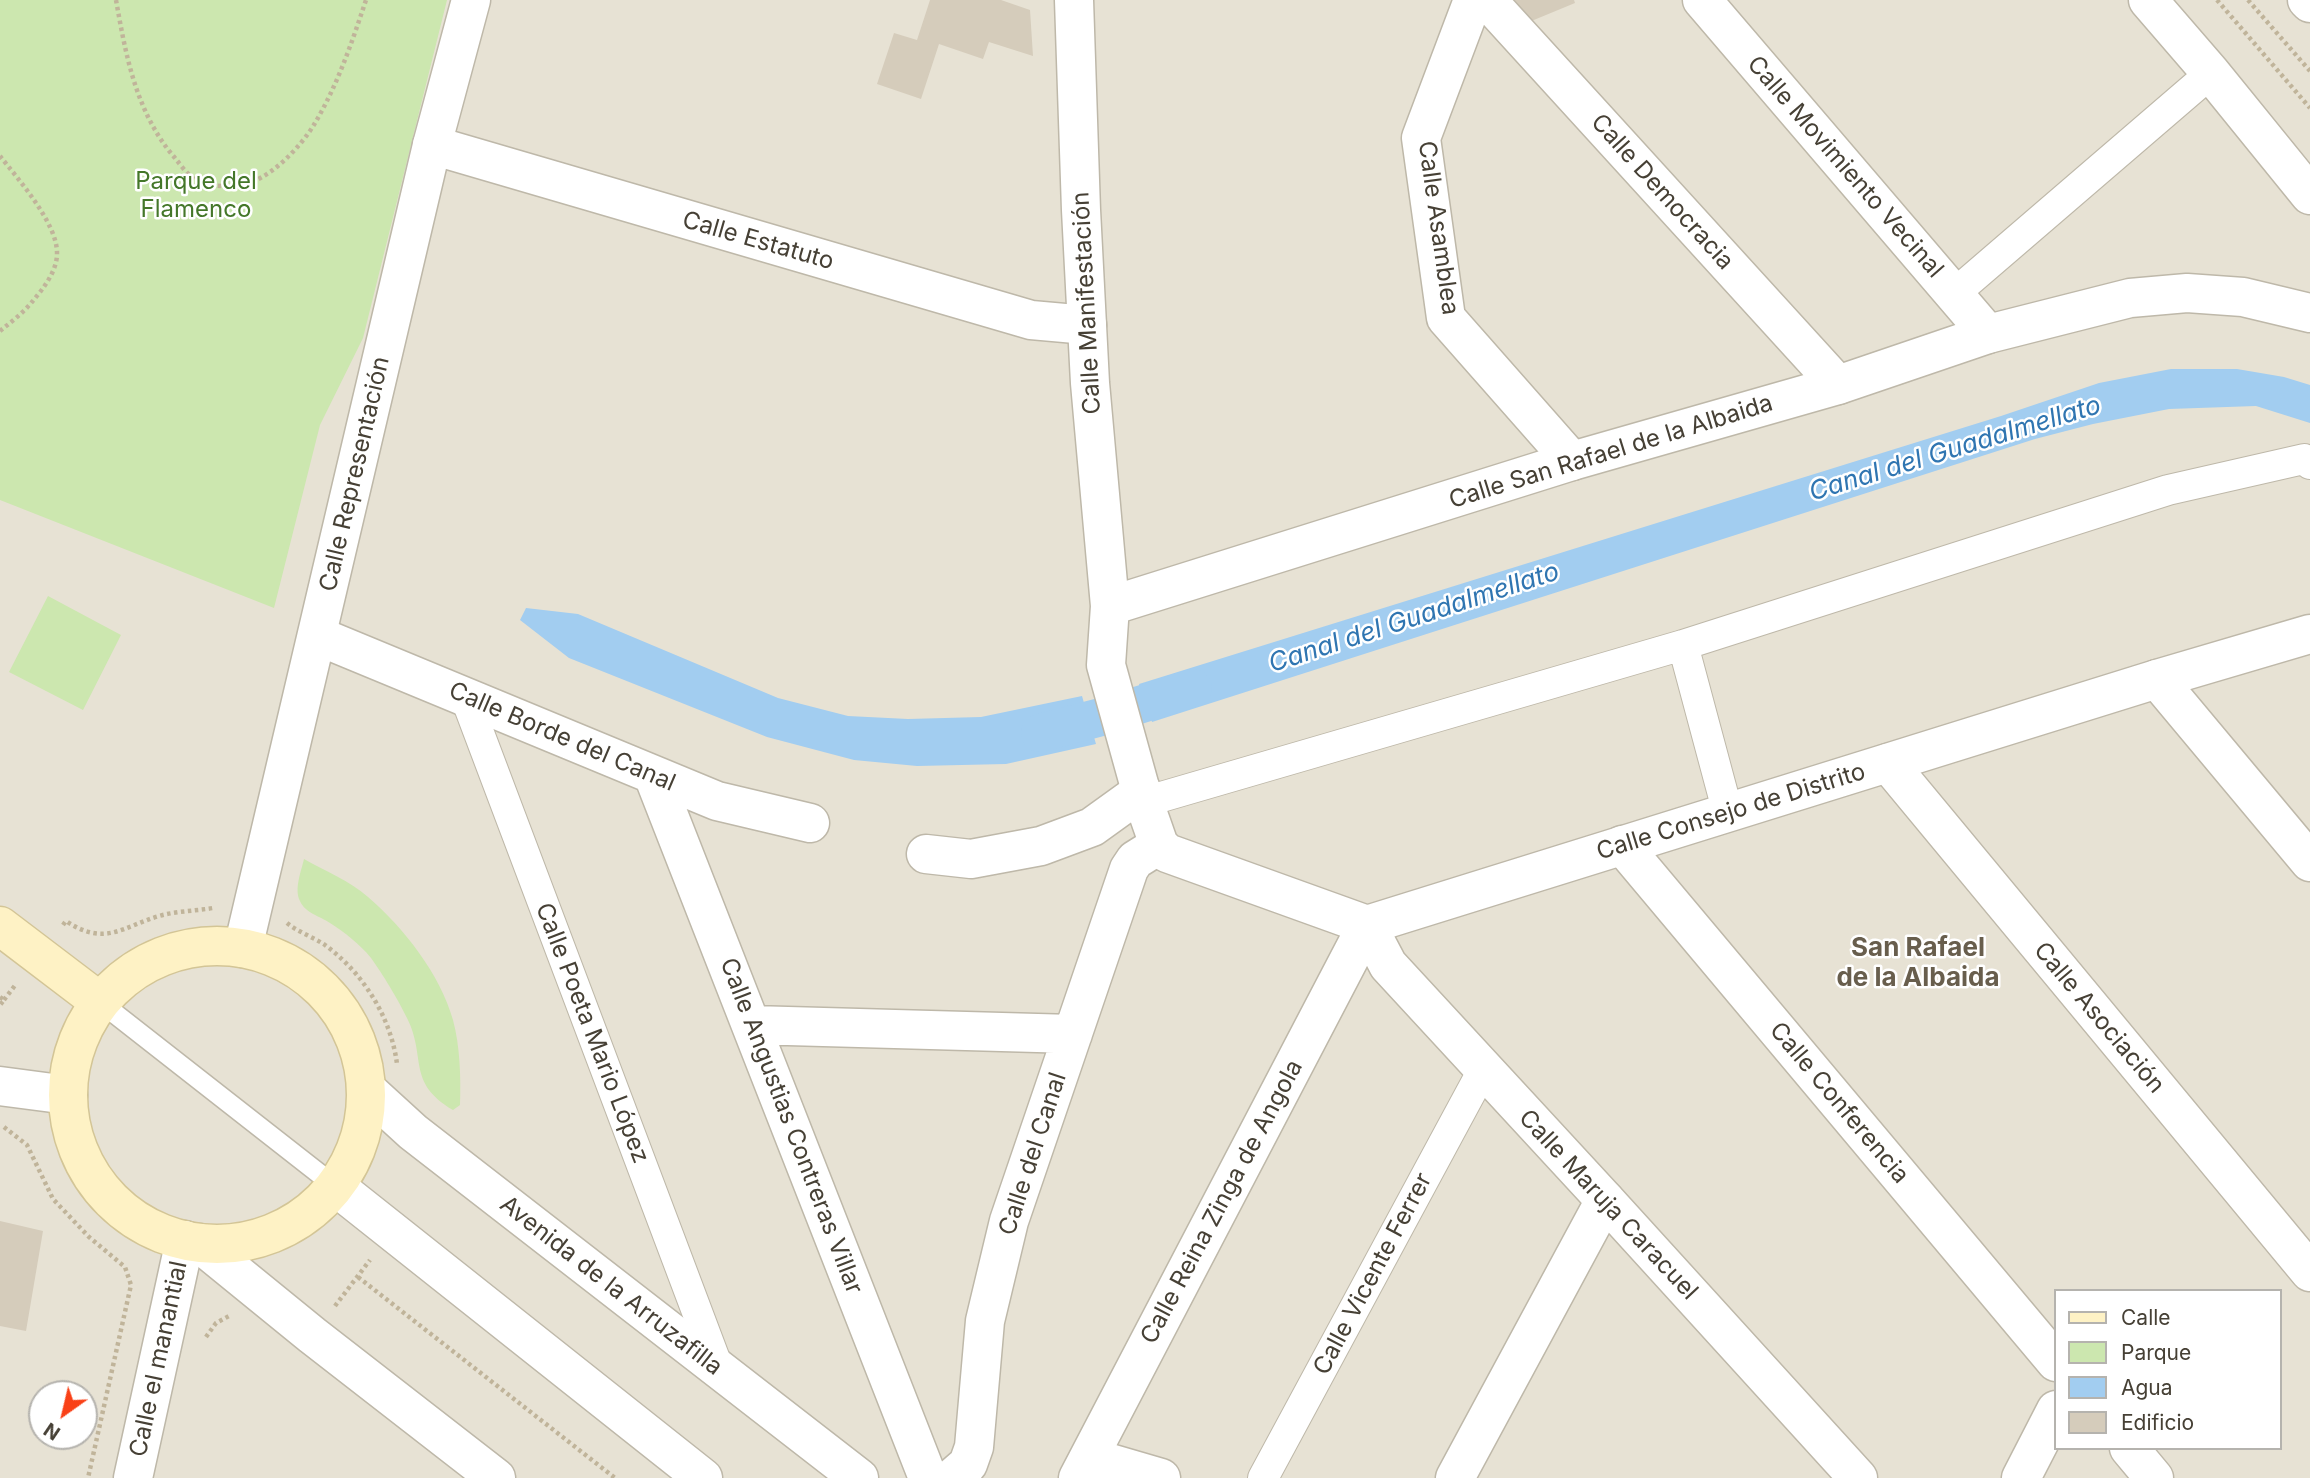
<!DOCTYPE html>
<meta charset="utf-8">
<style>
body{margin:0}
#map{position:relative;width:2310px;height:1478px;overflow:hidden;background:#f3f0e6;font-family:Inter,sans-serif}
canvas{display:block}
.legend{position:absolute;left:2054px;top:1289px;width:228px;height:161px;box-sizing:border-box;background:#fff;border:2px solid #b5b3ae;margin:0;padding:9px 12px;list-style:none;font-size:21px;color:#464035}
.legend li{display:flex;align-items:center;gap:14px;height:35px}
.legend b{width:35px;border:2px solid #b5b3ae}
.north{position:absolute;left:28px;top:1380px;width:70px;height:70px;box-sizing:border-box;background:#fff;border:2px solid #b5b3ae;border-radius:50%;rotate:214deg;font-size:19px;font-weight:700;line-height:28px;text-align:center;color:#464035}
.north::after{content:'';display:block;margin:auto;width:24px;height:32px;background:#f94117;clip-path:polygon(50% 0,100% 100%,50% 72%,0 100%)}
</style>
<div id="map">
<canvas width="2310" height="1478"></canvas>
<ul class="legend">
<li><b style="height:9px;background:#fef2c5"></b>Calle</li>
<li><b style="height:19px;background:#cce7af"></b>Parque</li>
<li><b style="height:19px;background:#a2cdf0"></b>Agua</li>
<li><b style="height:19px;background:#d5ccbb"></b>Edificio</li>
</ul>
<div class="north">N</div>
</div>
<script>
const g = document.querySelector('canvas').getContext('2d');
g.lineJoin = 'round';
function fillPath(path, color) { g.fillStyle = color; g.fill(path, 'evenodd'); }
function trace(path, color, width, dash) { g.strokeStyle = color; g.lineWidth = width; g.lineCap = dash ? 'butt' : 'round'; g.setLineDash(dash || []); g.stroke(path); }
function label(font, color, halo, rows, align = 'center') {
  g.font = font + ' Inter,sans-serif'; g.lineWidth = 5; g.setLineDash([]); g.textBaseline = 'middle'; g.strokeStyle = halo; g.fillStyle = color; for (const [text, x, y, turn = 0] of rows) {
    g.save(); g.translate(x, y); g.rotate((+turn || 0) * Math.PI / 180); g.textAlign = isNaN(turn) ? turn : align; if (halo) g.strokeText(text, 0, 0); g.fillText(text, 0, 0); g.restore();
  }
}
fillPath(new Path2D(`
 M0,0H2310V1478H0ZM2056,1291H2280V1448H2056ZM42,1394H84V1436H42Z`), '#e7e2d4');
fillPath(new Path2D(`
 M0,0H447L363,338L320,425L274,608L0,500Z
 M48,596L121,635L83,710L9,672Z
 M304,859C325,871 350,881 368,897C404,928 440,974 453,1020C460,1046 461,1077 460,1105L453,1110C406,1082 427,1058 407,1018C399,1001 382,973 371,958C360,944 344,932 330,923C320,916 305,913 300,901C294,889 301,872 304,859Z`), '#cce7af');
fillPath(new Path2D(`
 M2171,369H2237L2284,377L2310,385V423L2256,406L2169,409L2093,424L2035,439L1152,722L1139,684L2001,416L2099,383Z
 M526,608L578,614L778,698L848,716L908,719L981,717L1082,696L1096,744L1006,764L917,766L854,760L767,737L569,658L520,620Z`), '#a2cdf0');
trace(new Path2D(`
 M1040,733L1101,717L1193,688`), '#a2cdf0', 38);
fillPath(new Path2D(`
 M930,0H1001L1030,10L1033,56L989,42L983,59L939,44L921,99L877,84L894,33L917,40Z
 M1512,0H1574L1575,3L1529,22Z
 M0,1221L43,1231L26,1331L0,1326Z`), '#d5ccbb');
const service = new Path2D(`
 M100,1002L335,1186`);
const pedestrian = new Path2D(`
 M1954,294L2211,73
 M1683,645L1728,813
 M465,696L719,1370
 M1144,802L1683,645L2168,490L2304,459L2310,464
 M1263,1478L1483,1070`);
const minor = new Path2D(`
 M1473,0L1421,138L1446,318L1572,461
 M1487,0L1838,385
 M1702,0L1988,334
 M2148,0L2211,73L2310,195
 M432,145L1031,320L1087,325
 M318,636L717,801L810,823
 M2157,679L2310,862
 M1888,763L2310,1272
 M653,775L928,1478
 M1622,845L2056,1362
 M926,854L971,859L1041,846L1092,827L1142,791
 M752,1025L1073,1034
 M0,1086L68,1095
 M199,1243L312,1335L496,1478
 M2129,1448L2154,1478
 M952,1478L968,1464L974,1447L985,1321L1009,1221L1129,869L1135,860L1159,845
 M1455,1478L1605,1200
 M2021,1478L2056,1410`);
const tertiary = new Path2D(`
 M1074,0L1081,210L1090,383L1110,606L1106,665L1144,802L1159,845L1167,853L1367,925L2157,679L2310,634
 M2307,0L2310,3
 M1110,606L1572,461L1838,385L1988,334L2130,298L2187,293L2243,297L2310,313
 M1367,925L1388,965L1605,1200L1858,1478
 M243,948L432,145L471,0
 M367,1090L413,1132L859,1478
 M335,1186L703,1478
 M1089,1457L1161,1478
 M133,1478L185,1240
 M1078,1478L1367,925`);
const secondary = new Path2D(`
 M0,926L100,1002
 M68 1095a149 149 0 1 1 298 0a149 149 0 1 1-298 0Z`);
trace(service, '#beb8a9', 22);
trace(pedestrian, '#beb8a9', 32);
trace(minor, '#beb8a9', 41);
trace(tertiary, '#beb8a9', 41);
trace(secondary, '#d3c596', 41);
trace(new Path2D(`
 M116,0C126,56 136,113 175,158C180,164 186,173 193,178C206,187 224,187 239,185C267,183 301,147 315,123C338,84 352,42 366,0
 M2217,0L2310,108
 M2248,0L2310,71
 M0,156C18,179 58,224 57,254C57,271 43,289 32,302C23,313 11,322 0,331
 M287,923C298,932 313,937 325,945C363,973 391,1017 397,1064
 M63,925L66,921C105,947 122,927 159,916C177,911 195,911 213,908
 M0,997L4,1000L0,1005
 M4,1000L16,984
 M4,1127L27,1145L53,1199L89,1237L125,1267L131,1285L88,1478
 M358,1277L615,1478
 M335,1306L370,1260
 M206,1337L216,1323L229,1316`), '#c0b49a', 4.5, [3.5, 3.5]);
trace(service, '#fff', 19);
trace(pedestrian, '#fff', 30);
trace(minor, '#fff', 38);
trace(tertiary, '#fff', 38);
trace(secondary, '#fef2c5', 38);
label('24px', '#464035', '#fff', [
 ["Calle Movimiento Vecinal",1845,167,49],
 ["Calle Democracia",1662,192,48],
 ["Calle Asamblea",1438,228,82],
 ["Calle Estatuto",758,241,16],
 ["Calle Manifestación",1087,303,-93],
 ["Calle San Rafael de la Albaida",1611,452,-17],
 ["Calle Representación",355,474,-77],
 ["Calle Borde del Canal",562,737,23],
 ["Calle Consejo de Distrito",1731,812,-17],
 ["Calle Asociación",2099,1018,50],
 ["Calle Poeta Mario López",592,1033,69],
 ["Calle Conferencia",1839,1103,50],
 ["Calle Angustias Contreras Villar",791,1126,69],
 ["Calle del Canal",1033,1154,-72],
 ["Calle Reina Zinga de Angola",1222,1202,-62],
 ["Calle Maruja Caracuel",1608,1205,47],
 ["Calle Vicente Ferrer",1373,1274,-62],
 ["Avenida de la Arruzafilla",611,1286,38],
 ["Calle el manantial",159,1359,-78]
]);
label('24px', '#447729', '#fff', [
 ["Parque del",196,182],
 ["Flamenco",196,210]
]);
label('italic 26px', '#2f75b1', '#fff', [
 ["Canal del Guadalmellato",1955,449,-17],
 ["Canal del Guadalmellato",1414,618,-18]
]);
label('bold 26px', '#685e4d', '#fff', [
 ["San Rafael",1918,948],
 ["de la Albaida",1918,978]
]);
</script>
